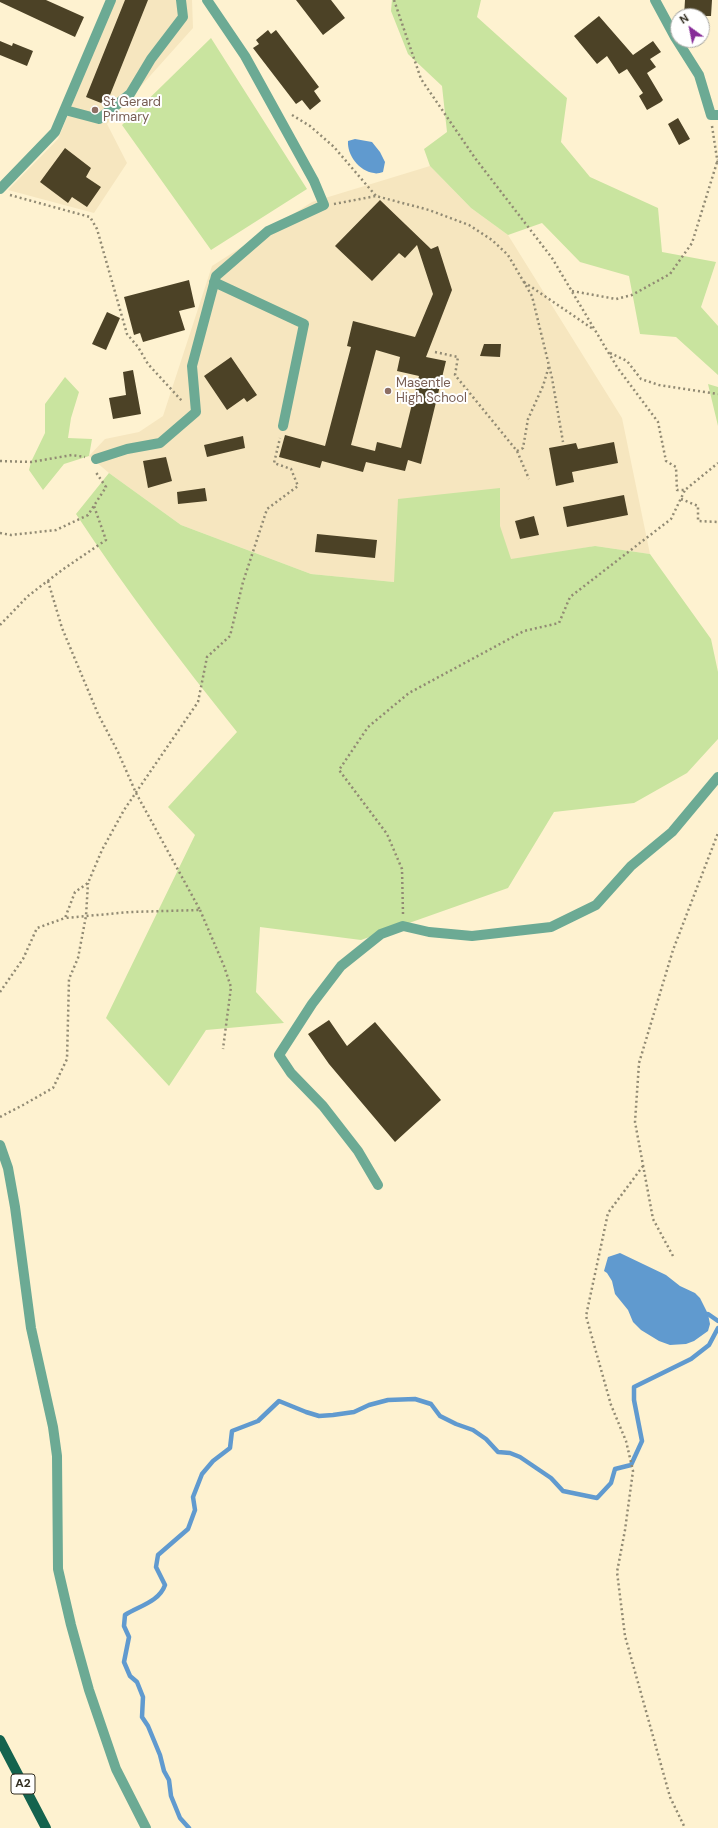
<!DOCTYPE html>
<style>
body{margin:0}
#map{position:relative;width:718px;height:1828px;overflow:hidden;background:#fef2d0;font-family:"DM Sans",sans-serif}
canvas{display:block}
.north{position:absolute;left:670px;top:8px;width:40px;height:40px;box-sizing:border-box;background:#fff;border:1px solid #adaca7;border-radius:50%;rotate:327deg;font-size:11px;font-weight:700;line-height:16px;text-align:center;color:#332f22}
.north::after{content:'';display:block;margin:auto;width:14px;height:18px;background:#872c98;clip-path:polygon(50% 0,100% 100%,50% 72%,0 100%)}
</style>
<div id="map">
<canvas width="718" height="1828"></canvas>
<div class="north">N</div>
</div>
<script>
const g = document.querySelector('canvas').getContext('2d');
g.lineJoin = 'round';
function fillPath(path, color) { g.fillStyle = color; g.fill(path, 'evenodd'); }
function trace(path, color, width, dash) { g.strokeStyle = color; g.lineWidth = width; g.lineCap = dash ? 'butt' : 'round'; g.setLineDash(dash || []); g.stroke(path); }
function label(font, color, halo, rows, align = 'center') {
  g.font = font + ' "DM Sans",sans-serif'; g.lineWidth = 4; g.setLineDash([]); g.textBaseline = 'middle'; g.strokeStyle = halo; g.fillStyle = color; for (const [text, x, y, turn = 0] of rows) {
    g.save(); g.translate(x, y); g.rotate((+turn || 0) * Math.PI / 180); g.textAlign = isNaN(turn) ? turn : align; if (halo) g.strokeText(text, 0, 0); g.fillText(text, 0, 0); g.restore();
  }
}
fillPath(new Path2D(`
 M115,0H192L193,28L107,124L127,163L94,213L8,190L58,139Z
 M430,166L471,208L508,235L622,418L650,554L595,546L394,582L311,574L181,525L109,473L89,456L105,439L139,432L163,416L212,266L312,202Z`), '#f6e6bf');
fillPath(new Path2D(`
 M392,0H481L477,17L567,98L561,142L590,177L658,208L662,252L716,262L701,307L718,326V375L676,337L640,334L629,276L580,262L542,223L508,235L471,208L430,166L424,149L447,132L442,86L408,54L391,11Z
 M211,38L307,189L211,250L122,125Z
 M65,377L79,392L71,418L68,438L92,439L89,456L64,464L43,490L29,470L31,462L45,433V404Z
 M708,384L718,387V426Z
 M109,473L181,525L311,574L394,582L398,499L500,488V526L511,559L595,546L650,554L711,639L718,672V739L687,773L634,803L554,812L508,888L361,940L260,927L256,992L284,1023L206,1030L169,1086L106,1018L195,835L168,807L237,732C180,661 126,590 76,514Z`), '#c9e49f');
fillPath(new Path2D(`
 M355,139L372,142L380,152L385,162L383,172C380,173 376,174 374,173C359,171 347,155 348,141Z
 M620,1253L666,1275L680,1286L695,1293L700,1298L708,1314L710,1324L708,1331L694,1341L686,1344L670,1345L659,1341L641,1330L633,1322L628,1310L615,1294L612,1281L607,1273L604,1271L608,1257Z`), '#609acf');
trace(new Path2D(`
 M708,1314L718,1321
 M189,1828L180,1818L171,1796L169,1780L164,1771L160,1755L148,1726L142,1717L143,1697L137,1682L130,1676L124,1662L129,1637L124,1626L125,1615C139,1606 159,1602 165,1585L156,1567L158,1555L188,1529L195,1510L193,1497L202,1474L213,1461L230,1448L232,1431L258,1421L279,1401L306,1412L319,1416L333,1415L354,1412L369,1405L388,1400L415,1399L431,1404L440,1416L456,1424L473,1430L486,1439L498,1452L510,1453L520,1457L551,1478L563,1491L597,1498L611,1483L615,1469L631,1465L642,1441L634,1400V1387L691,1359L709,1345L718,1328`), '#609acf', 4.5);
fillPath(new Path2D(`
 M0,0H46L84,17L75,37L0,2Z
 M125,0H148L106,105L86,97Z
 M296,0H331L345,18L323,35Z
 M685,0H712L711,16H684Z
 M599,16L633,55L653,41L661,52L650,59L656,67L647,73L663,100L661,102L647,110L639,96L643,93L627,69L619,74L607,56L597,64L574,36Z
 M268,30L271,34L276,30L319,87L314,91L321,101L310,110L302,100L296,104L253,48L259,44L256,40Z
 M0,41L12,46L13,43L33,51L27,66L0,55Z
 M678,118L690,139L679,145L668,124Z
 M65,148L91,168L86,177L101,187L87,207L72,197L68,203L40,182Z
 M380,200L431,249L438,246L452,290L426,357L446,361L421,464L408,460L405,471L366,462L363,472L322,461L320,468L279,457L285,435L325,446L351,347L347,346L353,321L415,337L433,294L417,245L405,258L399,253L372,281L335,246ZM376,350L400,357L397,371L419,376L401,448L377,442L375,451L351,445Z
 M189,280L195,307L179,311L185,330L143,342L140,333L134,335L124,297Z
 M107,312L120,318L106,350L92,344Z
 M484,344H501L500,357L480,356Z
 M231,357L257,395L247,402L244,398L227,410L204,376Z
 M133,370L141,414L113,419L109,398L126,395L123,372Z
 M243,436L245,448L207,457L204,445Z
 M614,442L618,463L572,472L574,482L556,486L549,448L576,443L578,449Z
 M166,457L172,481L148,488L143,461Z
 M205,488L207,501L178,504L177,492Z
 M624,495L628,515L567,527L563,507Z
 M534,516L539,535L520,539L515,521Z
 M317,534L377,540L375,558L315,552Z
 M329,1020L347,1046L375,1022L441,1100L395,1142L329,1064L308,1034Z`), '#4c4226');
trace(new Path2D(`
 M394,0L421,79L475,158L552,258L617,367L658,422L666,461L676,467L677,490H685L718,463
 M292,115L310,126L334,147L376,196
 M712,126L718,165
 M10,195L90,217L97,229L127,334L138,347L148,364L182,401
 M334,204L376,196L429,210L469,225L492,240L508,255L532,296L552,378L563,442
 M524,282L593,329
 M572,291L616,299L632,295L670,274L692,243L718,159
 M435,352L458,357L455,375L517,451L529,479
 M610,353L627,361L641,379L659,385L718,394
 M517,451L523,448L528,419L543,386L549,366
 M0,461L31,462L72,455L85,457
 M681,499L698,506V521L718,522
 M0,533L11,535L56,530L88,515L106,487L95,471
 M48,581L62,628L98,714L118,752L136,793L200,910L130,912L65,918
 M0,625L28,596L62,570L106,540L94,506
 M200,910L224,966L231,987L223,1049
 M403,914L402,869L387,834L339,770L368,727L409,693L524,631L559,623L570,597L671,519L685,490
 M0,992L23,959L37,928L65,918L75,892L88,883L102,850L124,810L198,702L207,657L230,636L243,582L267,509L298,486L291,469L274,463L280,438
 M0,1117L23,1105L53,1088L67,1059L69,979L78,958L86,916L88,883
 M643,1166L608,1213L586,1316L611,1405L626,1441L633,1471L625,1530L617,1572L625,1636L670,1797L685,1828
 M673,1256L653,1219L635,1122L639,1063L673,950L718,833`), '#918a73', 2.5, [2, 3]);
trace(new Path2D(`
 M655,0L675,37L699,75L711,115H718
 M65,110L99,119L130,94L151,59L183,17L181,0
 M0,189L55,132L111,0
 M214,282L304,324L283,426
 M96,459L127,449L160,443L196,412L192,366L216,276L268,231L324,205L314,181L245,56L207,0
 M0,1145L8,1168L15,1207L31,1328L53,1427L57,1456L58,1569L71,1625L89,1690L116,1769L146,1828
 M378,1185L358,1151L323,1106L291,1073L279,1055L312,1004L341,966L381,934L403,926L429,932L472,936L551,927L596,905L631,866L672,832L718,777`), '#6caa94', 10);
trace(new Path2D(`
 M0,1740L46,1828`), '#14634e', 10);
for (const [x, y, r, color] of [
 [95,110,4,"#8d6e63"],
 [388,391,4,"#8d6e63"]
]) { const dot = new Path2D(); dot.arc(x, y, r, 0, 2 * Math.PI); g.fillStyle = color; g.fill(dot); trace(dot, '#fff', 1.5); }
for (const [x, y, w] of [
 [23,1784,24]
]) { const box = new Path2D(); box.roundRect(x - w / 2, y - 10, w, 20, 3); g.fillStyle = '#fff'; g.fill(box); trace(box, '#332f22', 1); }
label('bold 12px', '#332f22', null, [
 ["A2",23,1784]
]);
label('13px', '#785e54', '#fff', [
 ["St Gerard",103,103],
 ["Primary",103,118],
 ["Masentle",396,384],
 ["High School",396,399]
], 'left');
</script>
